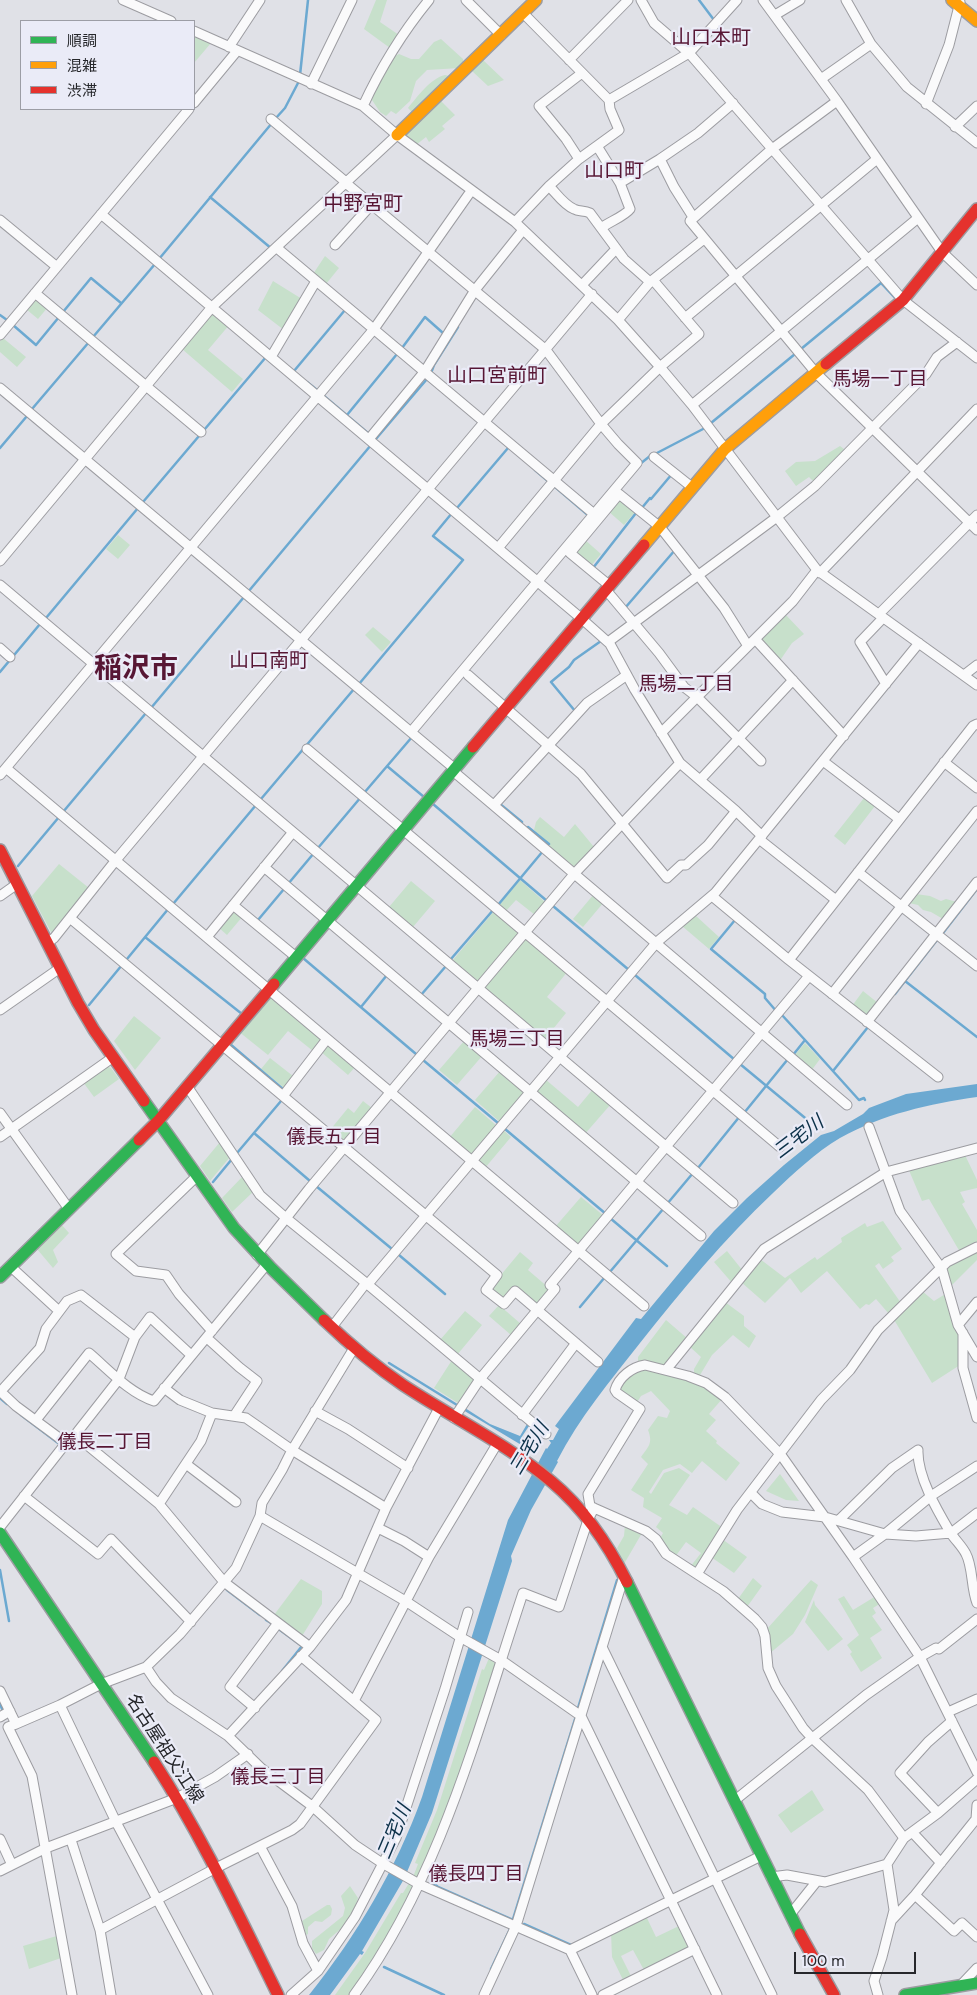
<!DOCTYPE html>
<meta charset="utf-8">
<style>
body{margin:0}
#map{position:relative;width:977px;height:1995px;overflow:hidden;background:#e0e1e7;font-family:"DM Sans","Noto Sans JP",sans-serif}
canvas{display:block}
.legend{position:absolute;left:20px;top:20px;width:175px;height:90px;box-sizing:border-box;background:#eaebf7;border:1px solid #9c9da5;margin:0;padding:6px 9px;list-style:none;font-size:15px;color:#26272b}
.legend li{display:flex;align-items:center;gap:10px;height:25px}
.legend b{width:25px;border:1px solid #9c9da5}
.scale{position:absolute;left:794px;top:1952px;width:122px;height:22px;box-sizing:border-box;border:2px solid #26272b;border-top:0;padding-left:6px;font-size:15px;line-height:18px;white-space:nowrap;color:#26272b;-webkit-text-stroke:4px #eaebf7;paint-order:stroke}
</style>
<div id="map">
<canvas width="977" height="1995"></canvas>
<ul class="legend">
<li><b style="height:6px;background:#30b455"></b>順調</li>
<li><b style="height:6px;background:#ff9f0a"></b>混雑</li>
<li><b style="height:6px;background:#e5322d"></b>渋滞</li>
</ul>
<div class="scale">100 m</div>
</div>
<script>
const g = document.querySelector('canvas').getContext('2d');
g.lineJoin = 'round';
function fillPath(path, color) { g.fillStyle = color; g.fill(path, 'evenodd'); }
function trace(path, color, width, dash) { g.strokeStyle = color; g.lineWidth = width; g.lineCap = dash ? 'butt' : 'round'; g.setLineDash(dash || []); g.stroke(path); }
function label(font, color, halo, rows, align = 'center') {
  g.font = font + ' "DM Sans","Noto Sans JP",sans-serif'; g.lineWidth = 4.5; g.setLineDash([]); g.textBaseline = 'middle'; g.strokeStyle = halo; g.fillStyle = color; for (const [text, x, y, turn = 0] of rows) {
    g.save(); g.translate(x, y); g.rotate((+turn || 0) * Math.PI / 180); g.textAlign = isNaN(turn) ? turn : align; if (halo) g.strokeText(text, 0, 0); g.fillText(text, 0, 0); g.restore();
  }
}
fillPath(new Path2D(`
 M376,0H387L380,22L399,35L390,48L364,29Z
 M195,36L211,43L194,63V38Z
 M441,39L463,59V63L460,68L427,70L416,81L410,101L396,114L391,111L386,116L380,112L372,100C377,84 382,61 399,54L411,59H419L434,42Z
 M483,60L504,80L488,86L472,71Z
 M445,75L450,76L413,113L408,108C417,97 431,78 445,75Z
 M441,101L455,115L442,126L445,129L429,142L426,137L416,145L407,138V134Z
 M325,256L339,268L326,284L313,274Z
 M273,281L302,299L284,330L258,310Z
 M35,299H38L48,307L38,319L26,309Z
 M212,313L230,324L208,350L243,379L232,392L182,349Z
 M3,338L26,357L17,367L0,352V341Z
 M840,446L844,449L843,452L814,482L809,477L796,486L785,471L796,462L815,461Z
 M618,499L622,500L636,511L624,525L608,511Z
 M118,535L130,545L118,559L106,549Z
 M584,539L601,554L590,567L574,554Z
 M785,614L804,634L792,643L781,659L778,660L761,641L762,637Z
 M373,627L391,642L382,652L365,635Z
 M864,798L875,806L845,845L834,836Z
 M540,817L564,837L575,824L594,847L578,865L573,866L549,846L550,844L534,830L536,822Z
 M59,864L89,888L52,934L32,896Z
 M520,880L545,902L535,915L516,900L505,912L498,906Z
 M411,881L435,901L413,927L389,907Z
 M594,894L604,902L583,927L573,919Z
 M916,894L930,896L941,901L946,899L957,902L943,919L931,912L923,910L918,905L909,903Z
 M232,910L243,916L227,935L218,927Z
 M495,910L519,930V934L480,980L476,981L452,961Z
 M695,915L719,937L709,949L682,926Z
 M524,938H528L568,971L547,997L566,1013L545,1039L485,989V985Z
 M863,991L878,1003L870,1014H863L852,1006Z
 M268,994L323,1039L313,1051L288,1031L268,1055L238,1031Z
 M134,1016L161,1038L135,1070L114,1041Z
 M465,1040L483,1055L457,1085L439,1070Z
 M326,1043L356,1066L348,1075L320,1051Z
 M805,1043L820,1059L811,1071L794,1056Z
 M270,1058L293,1076L284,1088L261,1069Z
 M106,1066L111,1068L119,1079L94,1097L83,1082Z
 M501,1070L524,1090V1094L500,1122L475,1100Z
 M545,1079L578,1107L593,1089L611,1104L584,1135L536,1094V1091Z
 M363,1101L372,1108L346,1140H342L330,1130L348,1108L354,1113Z
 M475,1107L497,1126L473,1155H470L449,1138Z
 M503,1130L511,1137L485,1168L479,1163L478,1159Z
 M220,1142L230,1157L210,1181L200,1166Z
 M964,1153L977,1180V1188L960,1192L965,1202L962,1204L977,1230V1244L960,1252L929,1199L922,1201L908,1168Z
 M243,1176L254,1191L232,1212L222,1198Z
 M581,1197L604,1216L581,1245H577L555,1227Z
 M883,1221L902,1249L891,1257L894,1261L883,1269L879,1263L875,1266L901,1303L889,1314L876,1299L869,1305L866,1304L860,1309L827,1271L801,1293L790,1278L765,1303L741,1282L760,1259L785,1278L815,1257L817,1260L842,1242L841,1238L865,1223L867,1227Z
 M61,1224L69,1233L53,1250L58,1262L53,1268L37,1249Z
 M977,1249V1260L950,1287L946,1268L949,1264Z
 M727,1251L743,1271L733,1284L714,1262Z
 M520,1252L533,1263L528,1270L549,1288C549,1293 541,1302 536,1304L515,1287L505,1298L502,1299L490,1288Z
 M922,1291L934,1301L947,1293L960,1332V1365L932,1383L893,1318Z
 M725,1302L744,1316V1326L756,1336L749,1348L733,1335L712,1355L700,1375L694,1374V1369L701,1357L689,1346Z
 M499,1305L521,1324L511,1335L489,1316Z
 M465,1311L482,1325L457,1355L440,1340Z
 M666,1320L688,1339L666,1366L638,1364V1357Z
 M452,1360L473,1378V1381L458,1403L434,1388Z
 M637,1368L696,1380L723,1398L709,1414L716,1420L706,1431L717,1441L716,1443L740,1463L726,1481L702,1461L692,1473L680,1464L663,1470L649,1492L651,1494L664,1473L679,1468L690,1475L669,1505L687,1515L693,1507L723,1528L695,1570L690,1567L701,1553L686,1542L675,1557L659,1540L663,1533L656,1527L662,1518L643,1507L644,1498L631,1490L648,1464L641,1457C649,1446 653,1443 648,1430L658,1416L667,1418L670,1411L651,1391L641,1396L636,1404L619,1393L622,1381Z
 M780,1474L799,1501L786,1500L766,1491Z
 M625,1525L642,1533L624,1564L617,1548L624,1536Z
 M722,1539L747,1557L734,1573L711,1557Z
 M753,1578L762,1586L747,1607L738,1599Z
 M301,1579L322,1591V1604L302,1636L274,1615Z
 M811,1580L818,1585L805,1615L793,1634L769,1654L766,1630Z
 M844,1596L853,1610L876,1596L881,1603L873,1608L876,1613L872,1616L882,1630L870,1638L882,1658L861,1672L850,1654L852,1652L847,1645L859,1635L838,1599Z
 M814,1600L815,1605L843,1639L828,1651L805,1622Z
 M489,1658L497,1665L458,1784L419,1877H413L418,1864L415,1863L437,1810L482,1669L484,1670Z
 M812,1790L824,1810L791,1833L778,1815Z
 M409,1883L416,1886L390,1936L351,1995H335L365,1953L401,1893H403Z
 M350,1886L358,1898L354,1910L343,1927L329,1939L324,1950L316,1954L312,1948V1941L343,1916L345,1908L341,1896Z
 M327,1905H330L332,1909L331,1915L322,1922L315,1921L308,1927V1934L306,1935L302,1921Z
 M646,1916L656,1937L679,1926L688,1943L687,1948L644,1970L633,1950L621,1956L631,1976L623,1980L612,1957L611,1933Z
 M60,1935L64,1957L29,1969L23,1946Z`), '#c7e0cb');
fillPath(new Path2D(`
 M977,1084V1097C929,1104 883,1114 840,1138C815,1153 794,1173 773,1193C724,1239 682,1290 640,1343C610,1381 579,1418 557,1461L558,1462L531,1510L511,1556L512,1561L432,1813L404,1879L362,1951L364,1952L362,1955L360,1954L333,1991L330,1995H309C357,1935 396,1869 422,1797L508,1520L546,1448L547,1449L551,1443L549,1440H553L559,1429L555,1426L636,1318L641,1319L714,1231L747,1198L784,1165L821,1135L834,1131L863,1114L869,1108L906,1094Z
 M465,1408L490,1424L520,1436L527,1424L529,1426L521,1438L524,1437L527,1440L523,1446L463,1410Z`), '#6ca9d1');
trace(new Path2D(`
 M699,0L714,20
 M300,75L308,0
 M276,118L285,108L298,83
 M210,197L272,249
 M159,259L272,123
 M63,312L91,278L121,303
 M0,315L7,320
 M13,325L36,345L59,317
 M93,337L155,264
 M402,348L425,317L443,333
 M801,349L881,283L896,299
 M294,371L345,310
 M431,373L434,365L458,327
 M307,382L317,390
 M324,396L369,434
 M32,409L89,342
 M347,415L397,354
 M711,423L795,354
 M375,440L427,379L428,380
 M0,448L27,416
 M655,454L705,428
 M640,464L650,456
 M535,470L549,482
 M554,486L589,516
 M143,502L266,357
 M457,508L508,448
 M641,509L650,498L651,499L672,474
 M593,568L636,513
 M248,592L371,445
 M625,608L675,550
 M46,618L138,508
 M0,672L40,624
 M359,684L463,560L433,536L452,513
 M151,708L244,597
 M575,711L551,682L569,667L574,660L601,641
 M387,766L424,797
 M364,793L412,737
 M261,799L354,689
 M433,804L547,901
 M500,804L522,822
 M63,812L146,713
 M528,827L549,844
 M318,848L361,797
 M18,866L59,817
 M288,884L314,853
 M173,904L256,805
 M498,905L543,851
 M553,906L629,970
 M735,920L711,949L765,994V998L777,1012
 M259,922L258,920L284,889
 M943,933L977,889
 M145,937L242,1014
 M303,958L416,1054
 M127,959L169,908
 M451,959L494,909
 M635,975L735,1060
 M905,981L937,940
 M420,994L421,995L446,966
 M895,994L905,981L977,1037
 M89,1005L122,965
 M361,1007L387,975
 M781,1014L805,1040
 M230,1044L284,1090
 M793,1055L805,1040L859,1100L864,1098L865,1100
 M423,1060L498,1123
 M740,1064L816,1127
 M833,1071L868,1027
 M744,1113L788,1059
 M505,1129L606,1214
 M254,1133L310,1181
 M237,1153L281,1101
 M698,1168L740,1116
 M213,1182L232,1159
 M316,1186L392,1249
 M667,1204L693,1173
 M610,1218L667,1266
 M399,1255L445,1294
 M609,1273L664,1208
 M580,1307L605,1277
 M389,1363L457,1405
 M0,1398L7,1404
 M21,1415L58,1443
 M0,1570L9,1621
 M227,1590L260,1615
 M266,1620L271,1623
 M280,1630L302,1646L282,1671
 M0,1704L3,1711
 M578,1708L617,1580
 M431,1881L438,1887L513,1920
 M513,1919L575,1719
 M524,1924L571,1945
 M384,1967L444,1995
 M491,1969L511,1927`), '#6ca9d1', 2.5);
const street = new Path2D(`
 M123,0L171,21
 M466,0L501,35
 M641,0L654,23L689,53L903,300L977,358
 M763,0L837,101L942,252L977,285
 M846,0L871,44L907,87L977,143
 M775,15L800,0
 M194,31L363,106L397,135L515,222L618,320L660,367L692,405L817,570L977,685
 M229,47L260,0
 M569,60L628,0
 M821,79L871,44
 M311,84L352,0
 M609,100L689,53L737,0
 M837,101L772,149L690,221L816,373L977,530
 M194,103L237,51
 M926,104L949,45L960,2
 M363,106C381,67 402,33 429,0
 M271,119L347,183
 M955,127L977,106
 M597,146L620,183L630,209C625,216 609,222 601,228
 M579,159L566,139L539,106L582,73
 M620,183L660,159
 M347,184L546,350L601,424L618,444L637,463L411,732
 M549,186C556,193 564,205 574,209C579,212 584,210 590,213L624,259L650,282
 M101,214L582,619L610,644L635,690L680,763L736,811L762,836
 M693,217L674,187L660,159L698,133L733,103
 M0,220L57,267
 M515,222L549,186L579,159L619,130L610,109L609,100L523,13
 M335,245L372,204
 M277,248L594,514
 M582,285L616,249
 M35,293L201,432
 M685,318L877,159
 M618,320L650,282L704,239
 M0,335L189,109
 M271,357L316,281
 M0,388L455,769
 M692,405L918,218
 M369,439L425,371L475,290L523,230
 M654,457L693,488
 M498,548L601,424L660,367L699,334L653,280
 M0,561L212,307L397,135
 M820,573L977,409
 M0,585L733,1203
 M610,586L570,553L619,494L660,527L724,608L748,646
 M606,590L659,653L684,687L697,697L761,761
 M879,614L977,515
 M883,618L860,642L886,684
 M755,639L844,736
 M608,642L777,517L815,486L926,374L937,357L957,342
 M0,648L10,657
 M468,675L581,774L667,878L681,865H686L708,845L736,811
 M964,675L977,665
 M661,733L793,601L817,570
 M307,749L780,1147
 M823,761L899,819
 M944,762L977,788
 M6,768L644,1306
 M453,771L847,1105
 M0,775L374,329L471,191
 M700,780L793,680
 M494,805L587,703L627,675
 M759,839L836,900
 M264,867L701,1236
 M858,872L977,966
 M0,896L17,884
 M712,896L789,960L938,1077
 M233,905L296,957
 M70,918L497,1275L486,1290L504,1304L515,1291L598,1362
 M207,937L293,832
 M47,943L54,938L116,860L592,294
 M789,960L973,726L977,724
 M832,994L977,811
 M0,1010L60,968
 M867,1022L977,882
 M187,1086L260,1195L286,1218L366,1283L546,1434
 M283,1096L327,1039
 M0,1113L69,1209
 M869,1127L900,1211L942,1269L958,1325L977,1357
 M0,1137L112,1058
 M197,1176L116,1254L136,1271L166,1275L179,1294L212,1331
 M257,1255L309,1189L575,873L680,763
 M10,1266L59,1311
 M368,1284L657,942L715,893L919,643
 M958,1325L977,1302
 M332,1327L366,1283
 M963,1333V1368L977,1418
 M135,1337L150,1317L191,1355
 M207,1338L239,1367L257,1381L234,1416
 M666,1370L764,1249L886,1172L977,1148
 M164,1388L180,1400L212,1413L246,1418L292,1450L386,1508
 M0,1391L16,1406L66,1443
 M315,1411L348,1429L408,1468
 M522,1415L576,1343
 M454,1418L480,1379L555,1289L550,1285L809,976
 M36,1420L89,1353C108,1369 129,1393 154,1401L267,1264
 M75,1435L159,1504L224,1582L310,1647
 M186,1464L236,1502
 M751,1493L762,1504L782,1512L825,1517L885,1534L916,1536L951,1533L977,1513
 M24,1496L98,1554L111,1539L191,1622
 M159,1504L201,1441L212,1413
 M594,1508L590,1506L588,1494L640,1409L617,1393L615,1390C619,1377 632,1367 645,1365L688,1376L706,1383L725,1397L781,1455L853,1557L920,1657L977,1772
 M260,1516L407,1602L460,1637L501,1660L581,1716L717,1995
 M839,1520L892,1468L918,1450C917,1476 937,1510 950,1532C955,1540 962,1546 966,1554C973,1567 971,1588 977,1603
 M0,1527L66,1443L75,1435L119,1379L135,1337L81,1295L67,1301L46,1329L40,1348L1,1391
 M378,1528L404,1541L429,1557
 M853,1557L885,1534L931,1496L977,1466
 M697,1574L737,1510L821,1400L850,1370L878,1330L947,1262L977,1247
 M602,1647L772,1995
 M146,1667L156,1682L171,1698L228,1736L261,1768L312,1806L355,1845L382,1863L419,1884L570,1950L592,1995
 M0,1691L16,1724L60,1705L101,1684L146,1667L180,1634L236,1568L260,1516L262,1503L282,1470L292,1450L354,1348
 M354,1701L429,1557L497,1444
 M60,1705L116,1822L208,1995
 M255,1708L230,1687L278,1623
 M948,1712L977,1699
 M0,1717L10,1711
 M16,1724L8,1727L32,1776L72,1995
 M228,1736L310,1647L346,1600L386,1508L439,1408
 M734,1801L866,1695L920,1657L936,1648L939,1649L977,1619
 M938,1813L900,1773L928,1742L952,1721
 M912,1832L941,1863
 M0,1839L12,1865
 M71,1840L100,1930L111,1995
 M260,1846L292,1906L303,1943L318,1971
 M0,1871L46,1848L177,1798L215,1777L248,1754
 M771,1877L787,1875L825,1882L887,1864L904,1838L938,1813L977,1779
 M915,1895L954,1931L962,1923L977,1937
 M789,1913L793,1911L817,1881
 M891,1921L915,1895L976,1819L977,1805
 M100,1930L216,1868L292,1830L300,1824L376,1720L301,1656
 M570,1950L761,1856
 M960,1986L977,1968
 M291,1995L318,1971L355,1917L396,1838L445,1689L468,1612
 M354,1995C441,1876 477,1731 523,1593L559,1607L588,1520L594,1508L646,1531L656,1539L666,1554L723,1591L755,1619L762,1627L765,1636L768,1668L776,1686L803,1728L812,1738L868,1790L904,1838
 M484,1995L516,1926L624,1576
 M603,1995L695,1949
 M878,1995L874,1981L882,1957L894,1910L887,1864`);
const fast = new Path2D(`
 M274,984L473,747
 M144,1101L234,1228L271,1268L324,1320
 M0,1277L139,1140
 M0,1533L154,1762
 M627,1582L800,1934
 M905,1995L977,1983`);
const slow = new Path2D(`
 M952,0L977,21
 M397,135L536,0
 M644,545L725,449L826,364`);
const jam = new Path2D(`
 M826,364L903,300L977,209
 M473,747L644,545
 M0,850L78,1003L94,1030L144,1101
 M139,1140L158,1121L274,984
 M324,1320C349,1344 375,1366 403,1385C453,1418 507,1444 552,1482C583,1508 609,1546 627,1582
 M154,1762C202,1836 239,1916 278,1995
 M800,1934L834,1995`);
trace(street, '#9c9ca1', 11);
trace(fast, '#9c9ca1', 14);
trace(slow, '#9c9ca1', 14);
trace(jam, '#9c9ca1', 14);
trace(street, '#fafafb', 9);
trace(fast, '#30b455', 11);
trace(slow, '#ff9f0a', 11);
trace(jam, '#e5322d', 11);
label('18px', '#26272b', '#eaebf7', [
 ["名古屋祖父江線",164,1749,57]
]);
label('19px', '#571634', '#eaebf7', [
 ["馬場一丁目",880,380],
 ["馬場二丁目",686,685],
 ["馬場三丁目",517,1040],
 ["儀長五丁目",334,1138],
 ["儀長二丁目",105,1443],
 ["儀長三丁目",278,1778],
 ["儀長四丁目",476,1875]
]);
label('italic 19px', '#0b3048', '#eaebf7', [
 ["三宅川",799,1138,-37],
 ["三宅川",530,1449,-59],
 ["三宅川",395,1832,-67]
]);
label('20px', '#571634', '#eaebf7', [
 ["山口本町",711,39],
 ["山口町",614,172],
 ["中野宮町",363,205],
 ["山口宮前町",497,377],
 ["山口南町",269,662]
]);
label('bold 28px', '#571634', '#eaebf7', [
 ["稲沢市",136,670]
]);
</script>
